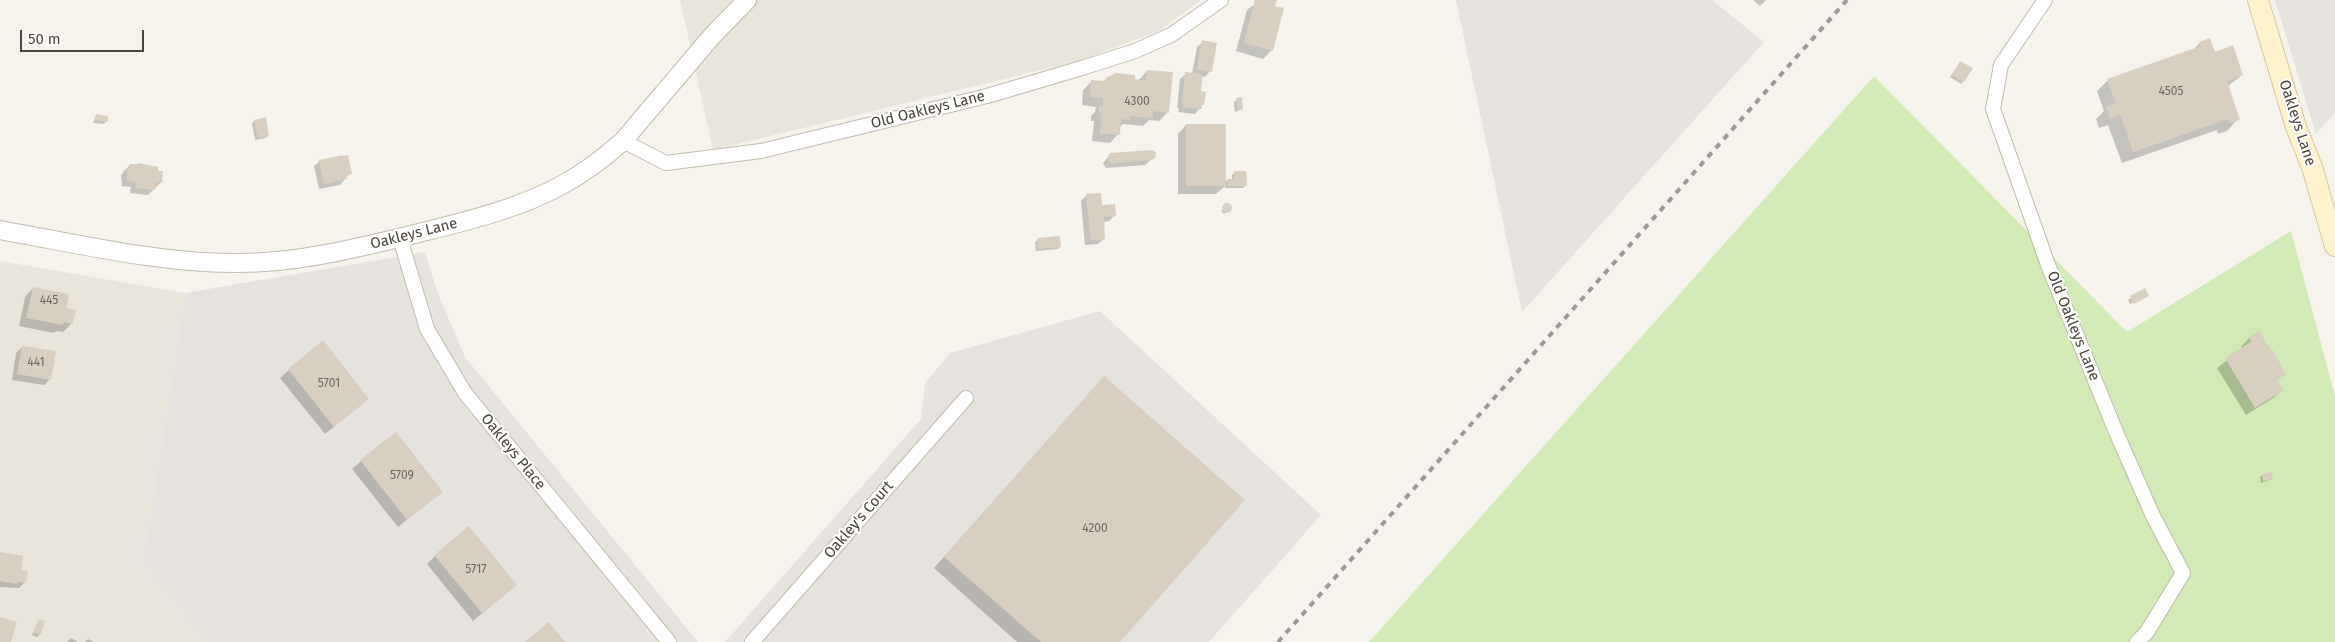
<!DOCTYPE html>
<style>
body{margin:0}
#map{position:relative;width:2335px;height:642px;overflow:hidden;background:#f6f3ec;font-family:"Fira Sans",sans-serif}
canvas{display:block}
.scale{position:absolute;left:20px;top:30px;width:124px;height:22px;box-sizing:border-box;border:2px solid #4b4439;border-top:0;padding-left:6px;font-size:15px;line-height:18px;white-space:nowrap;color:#4b4439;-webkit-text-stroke:4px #fff;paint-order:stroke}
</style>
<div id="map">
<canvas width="2335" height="642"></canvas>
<div class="scale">50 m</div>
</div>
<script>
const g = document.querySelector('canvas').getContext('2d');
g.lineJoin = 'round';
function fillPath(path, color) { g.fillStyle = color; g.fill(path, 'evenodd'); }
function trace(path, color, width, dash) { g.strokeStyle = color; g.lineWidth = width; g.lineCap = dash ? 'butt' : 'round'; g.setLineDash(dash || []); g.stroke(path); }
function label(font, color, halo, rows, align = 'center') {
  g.font = font + ' "Fira Sans",sans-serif'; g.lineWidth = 4; g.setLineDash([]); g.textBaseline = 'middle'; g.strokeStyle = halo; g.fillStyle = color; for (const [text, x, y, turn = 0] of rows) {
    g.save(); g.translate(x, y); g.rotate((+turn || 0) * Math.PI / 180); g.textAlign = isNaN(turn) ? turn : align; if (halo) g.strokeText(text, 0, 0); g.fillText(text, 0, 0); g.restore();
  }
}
fillPath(new Path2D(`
 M680,0H1201L1159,31L1082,60L713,150Z
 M0,261L185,293L143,561L207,642H0Z`), '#eae5da');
fillPath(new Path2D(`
 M1456,0H1712L1764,42L1522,312Z
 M2275,0H2335V112L2316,134Z
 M425,252L437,291L465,357L698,642H207L143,561L185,293Z
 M1100,311L1321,515L1209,642H725L921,419L925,383L950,353Z`), '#e6e2dd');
fillPath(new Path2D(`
 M1874,76L2127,332L2291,231L2335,396V642H1369Z`), '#d2eab5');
fillPath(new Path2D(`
 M1260,0H1275L1272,50L1263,59L1236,51L1247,10Z
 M1753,0H1766L1760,6Z
 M1203,42L1210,71L1205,77L1201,76L1199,92L1203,104L1195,114L1178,112L1179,108H1177L1180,79L1186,74H1192L1197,47Z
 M2200,43L2242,75L2227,87L2238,119L2227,131L2218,134L2217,130L2122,163L2108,125L2099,128L2096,119L2104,111L2097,91L2108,80L2193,50Z
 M1960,62L1971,69L1961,84L1950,77Z
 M1147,71L1168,112L1159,121L1149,120L1143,126L1123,124L1119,128L1118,134L1110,143L1092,141L1094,121H1091V116L1095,112L1096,107L1082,105L1083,90L1092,81L1103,82L1107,78L1138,81Z
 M1237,99L1242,109L1235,112L1234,102Z
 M96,115L106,121L104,124L93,123Z
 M255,121L268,136L266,138L255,140L252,123Z
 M1186,125L1225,183L1227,181H1232V175L1235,172L1245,186L1243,188H1225V186L1216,194H1178V134Z
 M1110,155L1154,157L1145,165L1106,168L1103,163Z
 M320,161L350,173L340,185L319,189L314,166Z
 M139,164L161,182L148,195L130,193L131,187L122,186L121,176L124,171L130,165Z
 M1087,195L1114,216L1109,221L1103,222L1104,239L1098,244L1085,245L1081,201Z
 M1228,205L1231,208L1224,214L1221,211Z
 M1038,240L1060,246L1058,249L1036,251L1035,242Z
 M33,288L65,309L72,323L63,332L56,331L54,333L19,326L25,297Z
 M2144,290L2146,296L2130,304L2128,300Z
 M2258,333L2284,374L2276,381L2282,390L2273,398L2246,415L2217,368L2242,349L2241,347L2249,338Z
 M22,347L50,379L44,385L12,380L16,353Z
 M289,370L368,399L325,434L280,378Z
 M1104,377L1118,642H1017L934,568Z
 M361,461L441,491L398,527L352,469Z
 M2262,475L2272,479L2261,483L2260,477Z
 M0,553L19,571L25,582L19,588L0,587Z
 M435,556L516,585L473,621L427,564Z
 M39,621V635L37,637L32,635Z
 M71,638L78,642H67Z
 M88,639L94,642H85Z`), '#0003');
fillPath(new Path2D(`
 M1255,0H1277L1275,6L1284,8L1273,51L1244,43Z
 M2210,38L2215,52L2233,45L2243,75L2227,81L2240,120L2230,123L2228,119L2133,152L2120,114L2110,118L2106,107L2116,103L2107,79L2201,46L2199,42Z
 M1202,40L1217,43L1212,72L1197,69Z
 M1960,61L1973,68L1964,82L1952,75Z
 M1147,70L1173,72L1169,113L1153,111V118L1129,116V120L1121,119L1120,135L1100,133L1102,113H1099V106L1103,107V98L1090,97L1091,80L1106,81L1107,77L1117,73L1135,75V79L1146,81Z
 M1185,72L1203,74L1201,91L1206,92L1204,105H1202V109L1183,107L1184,103H1182Z
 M1242,97L1243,109L1237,110L1236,98Z
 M96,114L108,116V122L95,120Z
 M266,117L269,136L258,138L254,120Z
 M1186,124H1226V186H1186Z
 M1153,150L1156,153L1155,158L1151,160L1112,163L1109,162L1108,156L1110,153Z
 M343,155V156L348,155L352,174L346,175L347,179L324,184L319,160Z
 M139,163L158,167V171H163L162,183L156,182L155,190L135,188L136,182L127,180V169L129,170V164L139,165Z
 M1234,171H1246L1247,186H1227V179H1235Z
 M1101,193L1102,205L1115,204L1116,216L1104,217L1105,239L1091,240L1086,194Z
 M1222 208a5 5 0 1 1 10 0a5 5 0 1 1-10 0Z
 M1060,236L1061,247L1038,249L1037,238Z
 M33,287L69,294L67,308L76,310L73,324L64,322L63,325L26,318Z
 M2145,288L2149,296L2134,304L2130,296Z
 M2259,331L2271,350L2272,349L2286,374L2277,380L2283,390L2255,408L2225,358L2251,342L2249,337Z
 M323,340L369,399L334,427L288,369Z
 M22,346L56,351L51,380L17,374Z
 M1104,376L1245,500L1120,642H1041L944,557Z
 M396,432L443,492L407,520L360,460Z
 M2272,472L2273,479L2263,481L2262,474Z
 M469,526L517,585L482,613L434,555Z
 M0,552L23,556L21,570L28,571L26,583L18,582V584L0,581Z
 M0,617L17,622L11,642H0Z
 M38,619L45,621L41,635L33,633Z
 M549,622L565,642H525Z`), '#d8cfc1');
const minor = new Path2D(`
 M2045,0L2001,65L1993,109L2048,265L2116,432L2153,516L2183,573L2147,632L2137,642
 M623,141L666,163L761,151L987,96L1082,68L1135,51L1171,35L1221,0
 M400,238L427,329L465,393L669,642
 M752,642L966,398`);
const tertiary = new Path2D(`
 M0,230C74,243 158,263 232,263C296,264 357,248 419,233C467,221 518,209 562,185C584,173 604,158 623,141L712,36L747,0`);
const secondary = new Path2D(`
 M2258,0L2296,127L2312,167L2335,246`);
trace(minor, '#c2bbae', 16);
trace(tertiary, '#c2bbae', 20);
trace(secondary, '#d6c79b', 22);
trace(minor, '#fff', 14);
trace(tertiary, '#fff', 18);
trace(secondary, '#fff3cd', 20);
trace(new Path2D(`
 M1278,642L1847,0`), '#9a9a9a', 4, [6, 6]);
label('12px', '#6e675b', null, [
 ["4505",2171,92],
 ["4300",1137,102],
 ["445",49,301],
 ["441",36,363],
 ["5701",329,384],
 ["5709",402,476],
 ["4200",1095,529],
 ["5717",476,570]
]);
label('15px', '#4b4439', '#fff', [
 ["Old Oakleys Lane",928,110,-14],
 ["Oakleys Lane",2297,123,72],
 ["Oakleys Lane",414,234,-14],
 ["Old Oakleys Lane",2073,326,68],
 ["Oakleys Place",513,452,51],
 ["Oakley's Court",859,520,-49]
]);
</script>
